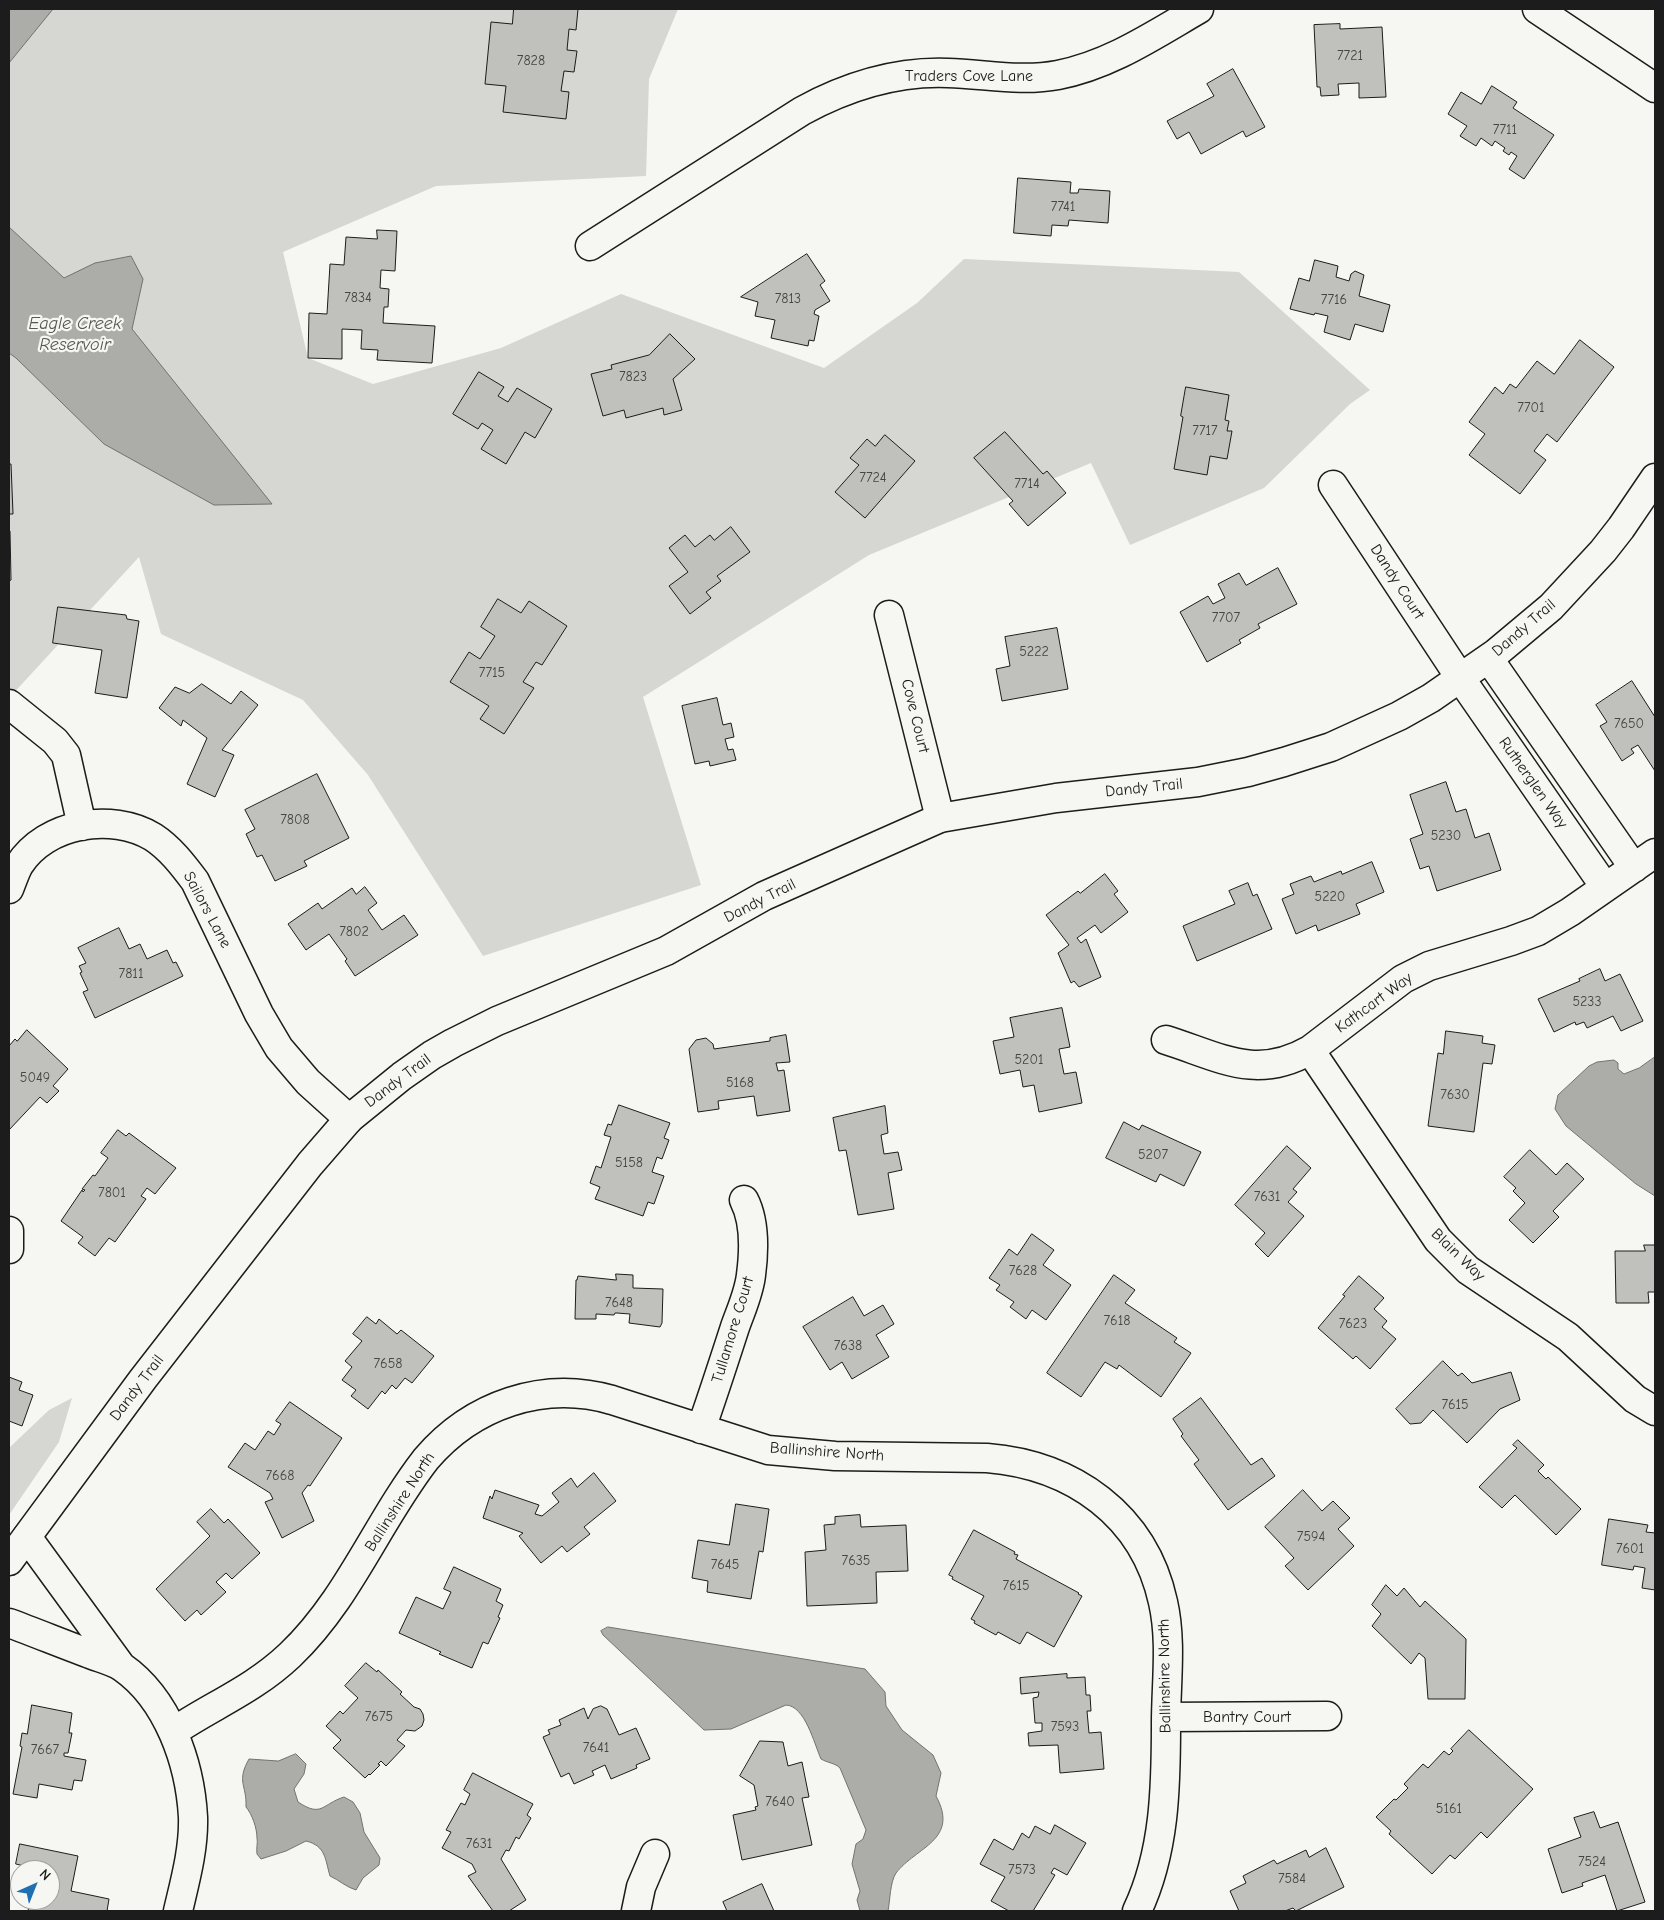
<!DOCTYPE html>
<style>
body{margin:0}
#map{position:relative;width:1664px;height:1920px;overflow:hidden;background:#f6f6f2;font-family:"Comic Neue",sans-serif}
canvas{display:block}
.frame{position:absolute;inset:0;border:10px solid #1c1c1c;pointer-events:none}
.north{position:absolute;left:10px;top:1860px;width:50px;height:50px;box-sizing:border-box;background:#f6f6f2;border:1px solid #9f9f9c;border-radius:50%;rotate:44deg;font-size:14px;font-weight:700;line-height:20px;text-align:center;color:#1c1c1c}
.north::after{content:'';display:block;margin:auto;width:18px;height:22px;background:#1f6fb2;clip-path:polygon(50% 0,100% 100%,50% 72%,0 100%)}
</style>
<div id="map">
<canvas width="1664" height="1920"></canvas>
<div class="frame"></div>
<div class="north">N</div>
</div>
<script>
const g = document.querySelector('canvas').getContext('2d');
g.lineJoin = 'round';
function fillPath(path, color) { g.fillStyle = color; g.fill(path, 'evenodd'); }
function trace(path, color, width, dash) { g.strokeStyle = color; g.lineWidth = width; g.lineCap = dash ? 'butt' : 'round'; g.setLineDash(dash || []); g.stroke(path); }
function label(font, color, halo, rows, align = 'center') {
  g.font = font + ' "Comic Neue",sans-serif'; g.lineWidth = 4.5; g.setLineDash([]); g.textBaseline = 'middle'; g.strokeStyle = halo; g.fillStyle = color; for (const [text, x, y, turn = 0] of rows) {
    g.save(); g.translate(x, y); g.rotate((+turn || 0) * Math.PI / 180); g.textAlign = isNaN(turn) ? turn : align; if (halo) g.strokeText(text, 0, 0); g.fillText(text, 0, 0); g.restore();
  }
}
fillPath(new Path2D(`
 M9,9H678L649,79L646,176L436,186L283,252L308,358L373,384L501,348L621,294L824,368L917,303L964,259L1239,272L1370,390L1350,404L1264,488L1130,545L1091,463L869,555L643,697L701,885L483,956L368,775L303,700L161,634L139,557L9,698Z
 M72,1398L59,1442L9,1515V1448L49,1410Z`), '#d6d6d2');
const water = new Path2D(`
 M9,9H53L9,63Z
 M9,227L64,278L95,263L131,256L143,279L132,329L272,504L214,505L104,444L16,358L9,353Z
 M1655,1057V1196L1636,1184L1566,1126L1555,1109L1558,1095L1589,1066L1597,1062L1614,1060L1618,1063V1069L1624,1074L1639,1068Z
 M608,1627L865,1669L885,1692L886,1706L902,1730L933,1755L941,1773L936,1796C960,1840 916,1847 896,1873C890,1882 890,1901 888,1911H860L857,1900L860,1891L852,1864L856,1844L863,1839L866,1830L840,1768C835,1763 828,1763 821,1759C814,1743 805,1706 786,1705L731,1729L704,1730L603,1635L601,1631Z
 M296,1754L306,1764L304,1774L294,1789L298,1802C322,1818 322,1804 344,1797L353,1802L360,1813L364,1832L380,1858L379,1865L363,1878L356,1890C346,1887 339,1880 330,1876C325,1859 326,1846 306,1841L286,1851L261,1859L257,1854C256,1848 258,1843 257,1838C257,1828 252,1814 246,1807C247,1785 236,1782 249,1759L278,1761Z`);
fillPath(water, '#acaca9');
trace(water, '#727271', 1);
const building = new Path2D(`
 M514,9H578L576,30L569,29L567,50L577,51L574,72L564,71L561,91L569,92L566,119L503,112L506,86L485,84L491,22L512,24Z
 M1340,24V29L1382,27L1386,97L1359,98V83L1338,84L1339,95L1321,96L1320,87H1317L1314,25Z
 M1233,69L1265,127L1246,137L1243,131L1201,154L1189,132L1177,139L1167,121L1214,96L1207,84Z
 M1492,86L1517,102L1513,108L1554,135L1524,179L1509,169L1517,156L1511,152L1509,155L1503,151L1505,148L1495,141L1492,146L1481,138L1476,146L1460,136L1467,126L1448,114L1461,92L1481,104Z
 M1018,178L1071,182L1070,193H1078L1079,189L1110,191L1108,223L1069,220L1068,226L1052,225L1051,236L1014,233Z
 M377,230L397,231L395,271L381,270L380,288L389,289L388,307H384L383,323L435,326L432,363L377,360L378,350L361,349L362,330L342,329V359L308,358L309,313L327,314L330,264L344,265L346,237L377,239Z
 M807,254L825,281L820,285L830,301L815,310L814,314L819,316L814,341L809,340L808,346L771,338L775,320L755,316L758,302L741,297Z
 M1315,260L1338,266L1336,277L1349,281L1351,274L1355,271L1364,275L1359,296L1390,305L1383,332L1355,324L1350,340L1324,332L1328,316L1315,313L1314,315L1290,309L1299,278L1309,281Z
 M670,334L695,359L673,379L682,410L664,415L663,408L626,418L624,410L603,416L591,374L612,369L611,365L649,355Z
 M1580,340L1614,367L1557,442L1547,434L1534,451L1546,460L1520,494L1469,455L1485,434L1469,422L1495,387L1503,394L1510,384L1516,388L1537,361L1554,374Z
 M479,372L504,387L498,396L508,402L517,388L552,409L535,438L525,432L506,464L481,449L493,430L482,423L478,429L453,414Z
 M1186,387L1229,395L1225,420L1229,421L1227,431H1232L1227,459L1210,456L1207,475L1174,469L1183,417L1181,416Z
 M1005,432L1043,474L1047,471L1066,493L1028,526L1009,504L1013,501L974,458Z
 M885,435L915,461L865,518L835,492L859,465L850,458L867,439L875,446Z
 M9,464H11L13,514H9Z
 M731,527L750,552L717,576L721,581L706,592L711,598L690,614L669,586L688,572L669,548L685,535L695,547L710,535L714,540Z
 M9,531H10L11,580L9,581Z
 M1278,568L1297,604L1258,624L1260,628L1239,640L1241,643L1207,662L1180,612L1208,596L1213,604L1225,598L1218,584L1239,573L1246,585Z
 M498,599L521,613L529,601L567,626L542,665L536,662L523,682L534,688L504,734L480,719L489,706L450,682L469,652L480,659L495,636L481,627Z
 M58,607L126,615L127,619L139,621L127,698L95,693L102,650L53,643Z
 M1057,628L1068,689L1002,701L996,669L1010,666L1005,637Z
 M1632,681L1655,717V771L1638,745L1631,749L1634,753L1622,761L1600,726L1607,722L1596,705Z
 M202,684L231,704L241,691L258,705L222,750L234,755L215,797L187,784L207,738L183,720L181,726L159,708L175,687L189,693Z
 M717,698L723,725L731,723L734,737L725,739L728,750L733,749L736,760L710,766L709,761L695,764L682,706Z
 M317,774L349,838L304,861L307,866L275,881L262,855L257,857L246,834L255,829L245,810Z
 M1446,782L1456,812L1466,809L1475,838L1489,833L1501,870L1437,891L1429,866L1420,869L1410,839L1423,834L1410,795Z
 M1372,862L1384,892L1356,904L1360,914L1318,931L1316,925L1296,934L1282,899L1294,894L1290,884L1311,876L1314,882L1341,871L1342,874Z
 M1105,874L1118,891L1114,894L1128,912L1101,933L1095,925L1077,938L1081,943L1086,939L1101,977L1079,987L1074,981L1071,983L1058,953L1069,945L1046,915L1078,891L1080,893Z
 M1248,883L1253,896L1257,894L1272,929L1197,961L1183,926L1235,904L1229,891Z
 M365,887L377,903L368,910L382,930L404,915L418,935L355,976L345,961L347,959L329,934L306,950L288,924L318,903L322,909L352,888L356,894Z
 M119,928L129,949L140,944L147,959L167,950L173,963L176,962L183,976L95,1018L83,992L88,990L80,973L82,972L79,966L86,963L78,948Z
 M1600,969L1605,981L1620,974L1643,1021L1621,1031L1613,1016L1587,1028L1584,1022L1576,1025L1575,1022L1554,1032L1538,999L1580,981L1579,979Z
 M1062,1008L1070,1047L1059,1049L1064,1074L1076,1072L1082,1103L1039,1112L1034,1085L1023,1087L1020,1070L1000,1074L993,1041L1014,1037L1010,1018Z
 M27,1030L68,1069L53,1086L59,1091L47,1103L40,1097L9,1130V1046L15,1039L17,1041Z
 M1446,1031L1483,1036L1482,1043L1495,1045L1492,1064L1483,1063L1474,1132L1428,1126L1438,1053L1443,1054Z
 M786,1035L790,1062L776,1063L778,1071L784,1070L790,1111L757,1116L754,1096L718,1101L719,1109L698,1112L689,1049L696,1040L706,1038L713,1044L714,1049L770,1041V1038Z
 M619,1105L670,1123L664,1138L669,1140L662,1159L657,1157L652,1172L664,1176L654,1204L648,1202L643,1216L595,1199L600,1187L590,1183L596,1166L601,1168L611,1137L604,1135L608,1124L611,1125Z
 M885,1106L888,1133L881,1135L884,1154L898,1152L902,1170L888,1173L894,1209L858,1215L846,1150L839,1151L833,1118Z
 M1124,1122L1139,1130L1142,1125L1201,1152L1184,1186L1160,1174L1156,1182L1106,1158Z
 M118,1130L126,1136L129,1133L176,1168L155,1194L147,1188L141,1196L146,1199L115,1242L109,1238L95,1256L78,1243L83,1237L61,1221L82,1190L83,1192L85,1190L82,1189L93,1175L95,1176L108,1158L101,1153Z
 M1287,1146L1311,1168L1293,1189L1297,1192L1288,1202L1304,1216L1268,1257L1255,1244L1265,1233L1235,1205Z
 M1530,1150L1556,1175L1567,1163L1584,1179L1553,1211L1559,1217L1533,1243L1509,1220L1525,1203L1513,1191L1516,1188L1504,1177Z
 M1032,1234L1054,1250L1043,1265L1071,1285L1046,1320L1032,1310L1026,1319L1010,1307L1014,1302L996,1290L1000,1285L989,1278L1009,1249L1017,1255Z
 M1644,1245H1655V1292H1648L1649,1303H1616L1615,1251H1645Z
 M616,1274L633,1275V1288L663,1289L662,1323L660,1327L629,1323L630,1314L617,1313H615L614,1315L596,1314V1319H575L576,1280H577L578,1276L616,1280Z
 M1114,1275L1135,1290L1125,1303L1177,1338L1174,1342L1191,1353L1161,1397L1119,1365L1117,1369L1105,1362L1081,1397L1047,1373Z
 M1359,1276L1384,1298L1374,1309L1387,1321L1382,1327L1396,1339L1370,1369L1356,1356L1353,1359L1318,1328L1345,1296L1343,1295Z
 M853,1297L864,1316L883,1305L894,1324L876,1335L889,1357L852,1379L842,1362L830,1370L803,1327Z
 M367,1317L376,1324L379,1319L397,1334L401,1330L434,1356L412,1383L405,1378L396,1389L392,1385L385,1394L382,1391L368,1409L351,1396L356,1390L342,1380L352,1367L345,1361L362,1341L353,1334Z
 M1443,1361L1458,1376L1462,1373L1472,1383L1511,1372L1520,1400L1500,1409L1467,1443L1433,1410L1421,1423L1410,1424L1396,1409Z
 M9,1377L22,1382L19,1390L33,1395L22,1426L9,1421Z
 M1201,1398L1251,1465L1262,1458L1275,1476L1228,1510L1194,1464L1199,1460L1181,1436L1183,1434L1173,1419Z
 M290,1402L342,1438L310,1486L308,1485L302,1493L314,1521L282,1538L265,1502L273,1499L270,1493L228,1467L245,1443L255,1450L268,1431L274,1435L281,1424L276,1421Z
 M1518,1440L1544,1465L1538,1471L1546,1479L1548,1477L1581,1509L1556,1535L1515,1495L1502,1508L1479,1487L1517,1448L1513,1445Z
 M594,1473L616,1501L584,1527L590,1534L567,1552L562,1546L541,1563L519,1536L523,1533L483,1518L490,1496L492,1499L495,1490L539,1505L535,1514L542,1516L559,1502L552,1493L571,1478L577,1487Z
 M1303,1490L1322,1511L1333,1501L1350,1518L1338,1529L1354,1546L1308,1590L1285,1566L1294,1558L1265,1527Z
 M736,1504L769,1509L763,1552L759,1551L751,1599L707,1592L708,1581L692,1578L698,1540L729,1545Z
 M211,1509L224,1523L228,1519L260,1553L232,1579L226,1573L216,1582L226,1592L201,1615L197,1610L185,1621L156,1589L210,1536L197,1522Z
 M860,1515L861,1527L906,1525L908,1571L876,1572L877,1603L807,1606L805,1552L826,1550L824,1525L835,1524V1517Z
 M1609,1519L1648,1525L1646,1532L1655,1533V1590L1642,1588L1645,1568L1634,1566L1633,1570L1602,1565Z
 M974,1530L1015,1552L1014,1554L1018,1555L1016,1559L1079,1593L1078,1594L1082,1596L1054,1647L1027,1632L1020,1644L998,1632L996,1635L974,1623L975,1621L971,1619L984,1596L952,1579L953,1577L949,1575Z
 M454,1567L501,1589L496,1601L503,1605L498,1617L500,1618L488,1644L483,1642L472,1668L439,1654L441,1652L399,1633L416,1597L443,1609L451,1592L444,1589Z
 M1386,1585L1397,1596L1404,1588L1420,1607L1425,1601L1466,1639L1465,1699H1428L1425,1658L1419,1653L1411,1664L1372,1626L1381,1614L1372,1605Z
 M366,1663L377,1672L378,1670L402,1692L400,1694L414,1707L420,1709L423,1714L424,1720L422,1726L415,1731L406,1730L397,1740L405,1746L386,1766L381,1761L378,1764L380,1765L370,1775L369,1774L365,1778L333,1748L341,1740L326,1726L340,1711L343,1714L358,1698L345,1686Z
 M1067,1674V1678L1085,1677L1086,1695H1090L1091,1711H1087L1089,1733L1101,1732L1104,1769L1060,1773L1058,1745L1029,1746L1028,1733L1042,1731V1723H1035L1033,1698L1038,1697L1039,1692L1021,1694L1020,1678Z
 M32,1705L72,1713L69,1733H72L68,1753H64V1756L86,1760L82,1781L74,1780L72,1790L39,1784L37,1798L13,1794L22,1747L20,1746L22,1733L27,1734Z
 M601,1706L607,1709L619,1735L636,1728L650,1759L636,1765L637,1768L611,1779L605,1765L592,1771L594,1775L574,1784L569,1773L561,1777L543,1737L550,1734L548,1730L561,1725L559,1720L584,1708L588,1719L593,1709Z
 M1469,1730L1533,1789L1487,1838L1481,1832L1455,1859L1450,1855L1432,1874L1389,1834L1391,1831L1376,1817L1394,1799L1396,1800L1408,1788L1404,1784L1423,1764L1428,1768L1444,1751L1449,1755L1453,1751L1451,1749Z
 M760,1741L783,1742L788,1766L802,1762L809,1797L802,1798L812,1845L742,1860L733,1815L756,1810L755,1807L758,1806L754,1785L740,1776Z
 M473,1773L533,1804L527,1815L531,1818L519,1839L516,1837L509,1851L506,1850L501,1859L526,1900L509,1911H493L468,1876L476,1872L472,1864L442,1848L451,1832L446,1830L461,1803L465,1805L470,1794L464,1790Z
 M1594,1812L1600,1828L1618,1822L1645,1902L1617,1911L1605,1875L1582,1883L1583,1886L1562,1893L1548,1849L1581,1837L1574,1818Z
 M1055,1825L1086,1843L1067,1875L1054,1868L1051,1873L1055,1875L1033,1911H1009L991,1901L1005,1877L980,1864L994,1839L1013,1850L1022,1833L1029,1838L1035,1826L1050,1834Z
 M20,1844L78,1856L71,1891L109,1899L107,1911H28L30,1900H50V1870H23L24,1866L16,1864Z
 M1326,1848L1344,1887L1296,1911L1293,1908L1285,1911H1239L1230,1891L1246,1883L1243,1876L1274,1860L1277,1864L1306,1850L1309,1857Z
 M762,1884L774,1911H727L723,1902Z`);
fillPath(building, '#c0c0bd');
trace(building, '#1c1c1c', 1);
const street = new Path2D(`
 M1537,9L1655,88
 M590,246L802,111C846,87 897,71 948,73C985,74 1021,82 1058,75C1110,65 1154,35 1199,9
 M1333,485L1461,679L1605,887
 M889,615L940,818
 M1489,659L1634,868
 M9,704L55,741L66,755L82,826
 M9,889C12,882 15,872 19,865C46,823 111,812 153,837C170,848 183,865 195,881L259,1014L279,1048L308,1082L349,1119
 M1166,1040C1220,1057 1256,1081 1310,1050L1403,979L1429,966L1511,941L1538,931L1570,912L1655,853
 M1310,1050L1438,1240L1468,1270L1568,1337L1635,1399L1655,1411
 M9,1231V1249
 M701,1429C713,1395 724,1361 735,1327C741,1310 749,1293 751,1275C754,1252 755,1221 744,1200
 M27,1537L121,1666
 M9,1623C36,1633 63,1644 90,1654C100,1658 113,1661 122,1667C168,1699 190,1763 193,1817C194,1849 185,1881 178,1911
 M1166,1717L1327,1716
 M173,1732C213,1705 253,1690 290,1655C349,1599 377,1522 426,1459C472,1405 543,1380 612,1400L768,1450L835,1456L987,1458C1073,1465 1144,1515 1163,1602C1172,1641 1166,1684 1166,1723C1166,1787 1165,1852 1137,1911
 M636,1911L641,1887L655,1854`);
const secondary = new Path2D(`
 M9,1561L143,1379L310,1164L349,1119L402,1076L432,1055L453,1043L497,1021L666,951L764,896L940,818L1056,798L1198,782L1248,772L1284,762L1331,747L1399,716L1431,698L1496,653L1551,607L1603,551L1621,528L1655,478`);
trace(street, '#1c1c1c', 31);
trace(secondary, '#1c1c1c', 31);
trace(street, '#f6f6f2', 28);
trace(secondary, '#f6f6f2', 28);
label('14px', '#454544', null, [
 ["7721",1350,56],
 ["7828",531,61],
 ["7711",1505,130],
 ["7741",1063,207],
 ["7834",358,298],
 ["7813",788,299],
 ["7716",1334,300],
 ["7823",633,377],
 ["7701",1531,408],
 ["7717",1205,431],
 ["7724",873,478],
 ["7714",1027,484],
 ["7707",1226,618],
 ["5222",1034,652],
 ["7715",492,673],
 ["7650",1629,724],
 ["7808",295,820],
 ["5230",1446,836],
 ["5220",1330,897],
 ["7802",354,932],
 ["7811",131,974],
 ["5233",1587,1002],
 ["5201",1029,1060],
 ["5049",35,1078],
 ["5168",740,1083],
 ["7630",1455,1095],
 ["5207",1153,1155],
 ["5158",629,1163],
 ["7801",112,1193],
 ["7631",1267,1197],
 ["7628",1023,1271],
 ["7648",619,1303],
 ["7618",1117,1321],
 ["7623",1353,1324],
 ["7638",848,1346],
 ["7658",388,1364],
 ["7615",1455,1405],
 ["7668",280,1476],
 ["7594",1311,1537],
 ["7601",1630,1549],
 ["7635",856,1561],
 ["7645",725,1565],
 ["7615",1016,1586],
 ["7675",379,1717],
 ["7593",1065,1727],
 ["7641",596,1748],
 ["7667",45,1750],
 ["7640",780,1802],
 ["5161",1449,1809],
 ["7631",479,1844],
 ["7524",1592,1862],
 ["7573",1022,1870],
 ["7584",1292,1879]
]);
label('16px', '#1c1c1c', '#f6f6f2', [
 ["Traders Cove Lane",969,76],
 ["Dandy Court",1397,582,57],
 ["Dandy Trail",1524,628,-41],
 ["Cove Court",915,716,76],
 ["Rutherglen Way",1533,783,55],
 ["Dandy Trail",1144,788,-6],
 ["Dandy Trail",760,901,-27],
 ["Sailors Lane",207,910,62],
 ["Kathcart Way",1374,1003,-36],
 ["Dandy Trail",398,1081,-37],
 ["Blain Way",1458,1255,44],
 ["Tullamore Court",733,1330,-73],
 ["Dandy Trail",137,1388,-53],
 ["Ballinshire North",827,1452,4],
 ["Ballinshire North",400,1502,-57],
 ["Ballinshire North",1165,1676,-91],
 ["Bantry Court",1247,1717]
]);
label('italic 18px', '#565654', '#f6f6f2', [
 ["Eagle Creek",75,324],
 ["Reservoir",75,345]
]);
</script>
